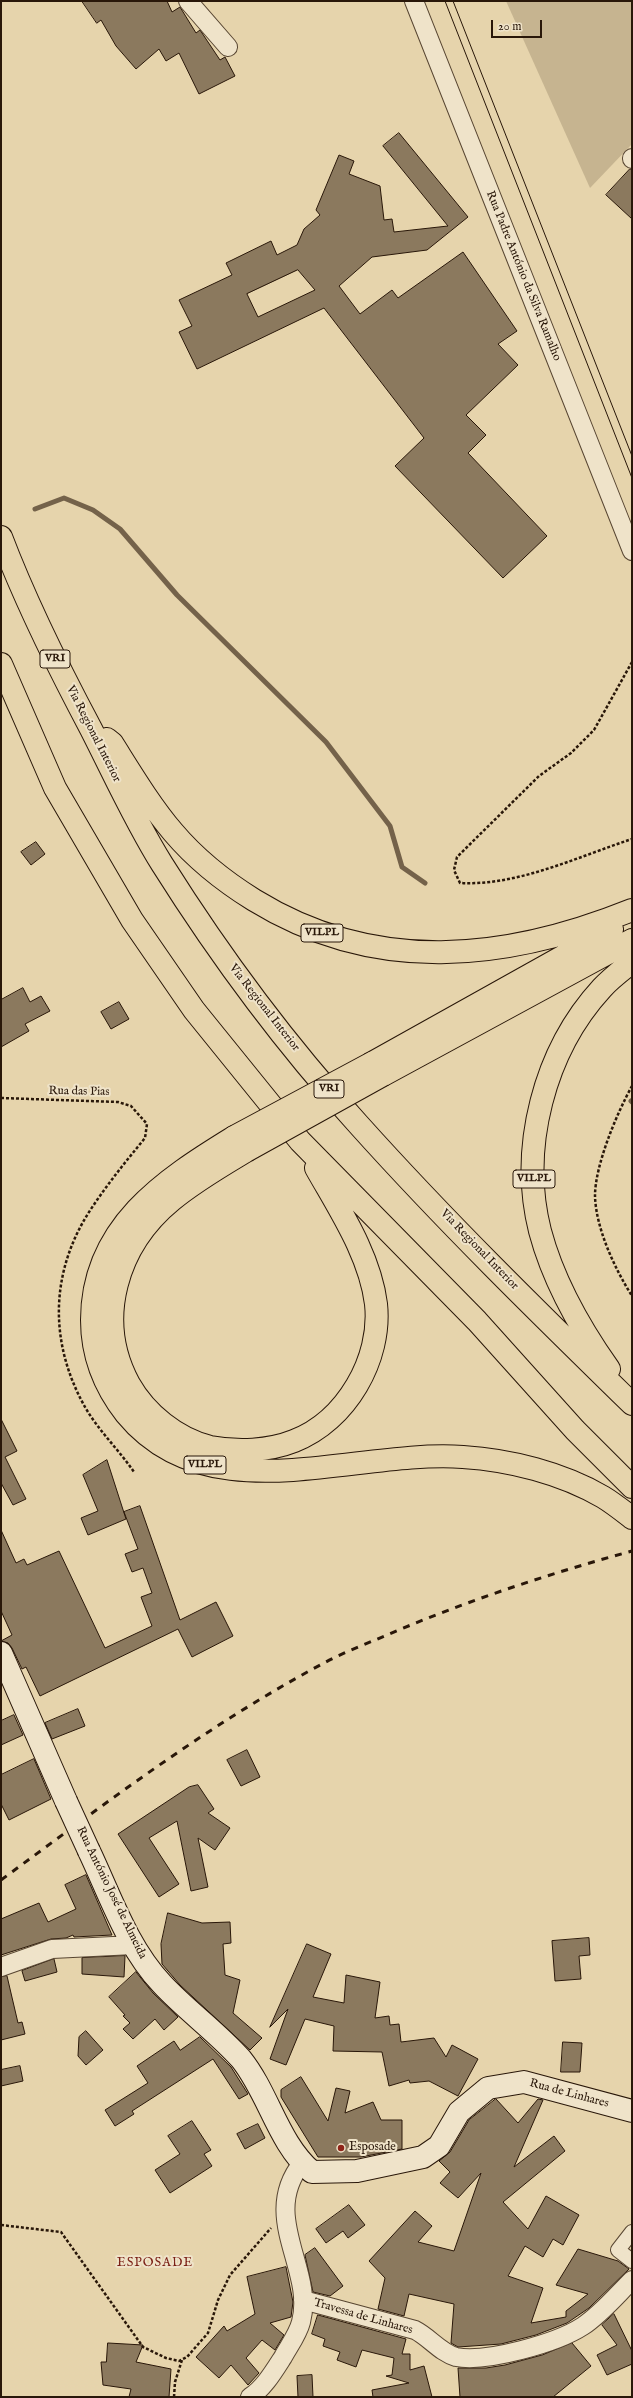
<!DOCTYPE html>
<meta charset="utf-8">
<style>
body{margin:0}
#map{position:relative;width:633px;height:2398px;overflow:hidden;background:#e6d4ac;font-family:"IM FELL English",serif}
canvas{display:block}
.frame{position:absolute;inset:0;border:2px solid #291709;pointer-events:none}
.scale{position:absolute;left:491px;top:20px;width:51px;height:18px;box-sizing:border-box;border:2px solid #291709;border-top:0;padding-left:5px;font-size:12px;line-height:14px;white-space:nowrap;color:#291709;-webkit-text-stroke:3px #efe3c9;paint-order:stroke}
</style>
<div id="map">
<canvas width="633" height="2398"></canvas>
<div class="frame"></div>
<div class="scale">20 m</div>
</div>
<script>
const g = document.querySelector('canvas').getContext('2d');
g.lineJoin = 'round';
function fillPath(path, color) { g.fillStyle = color; g.fill(path, 'evenodd'); }
function trace(path, color, width, dash) { g.strokeStyle = color; g.lineWidth = width; g.lineCap = dash ? 'butt' : 'round'; g.setLineDash(dash || []); g.stroke(path); }
function label(font, color, halo, rows, align = 'center') {
  g.font = font + ' "IM FELL English",serif'; g.lineWidth = 4; g.setLineDash([]); g.textBaseline = 'middle'; g.strokeStyle = halo; g.fillStyle = color; for (const [text, x, y, turn = 0] of rows) {
    g.save(); g.translate(x, y); g.rotate((+turn || 0) * Math.PI / 180); g.textAlign = isNaN(turn) ? turn : align; if (halo) g.strokeText(text, 0, 0); g.fillText(text, 0, 0); g.restore();
  }
}
fillPath(new Path2D(`
 M506,1H632V144L590,188Z`), '#c6b490');
trace(new Path2D(`
 M35,509L64,498L93,510L120,529L177,595L326,742L390,826L402,867L425,883
 M631,1101L632,1102`), '#74624a', 5);
const building = new Path2D(`
 M82,1H167L172,12L180,7L196,33L200,30L220,60L225,57L235,76L199,94L179,53L166,61L159,49L136,69L116,46L101,20L97,23Z
 M399,133L468,217L427,250L372,257L339,286L360,314L392,290L398,298L463,252L517,331L498,344L518,365L466,415L486,435L468,453L547,536L503,578L395,466L424,438L324,308L197,369L179,332L192,326L179,300L232,275L226,263L271,241L277,255L297,245L304,229L320,215L316,210L339,155L354,161L349,174L380,186L384,220L392,219L394,232L448,226L383,146ZM298,270L315,290L258,317L247,294Z
 M630,169H632V219L606,195Z
 M36,842L45,854L31,865L21,852Z
 M23,988L30,1002L41,996L50,1011L25,1024L29,1031L1,1047V1000Z
 M119,1002L129,1019L111,1029L101,1012Z
 M1,1419L17,1451L5,1457L26,1499L13,1505L1,1483Z
 M107,1460L126,1519L88,1535L81,1518L98,1511L83,1475Z
 M140,1506L180,1620L216,1602L233,1636L192,1657L178,1629L40,1696L26,1667L22,1669L12,1648L8,1643L1,1641L12,1635L1,1611V1530L16,1563L24,1559L27,1565L59,1551L105,1648L152,1626L141,1597L152,1593L143,1568L132,1572L125,1554L138,1549L124,1512Z
 M78,1709L85,1726L52,1739L45,1723Z
 M14,1715L23,1735L1,1745V1721Z
 M247,1750L260,1777L241,1786L227,1760Z
 M34,1759L51,1799L9,1820L1,1804V1775Z
 M198,1785L214,1809L208,1813L230,1828L215,1850L198,1838L208,1887L191,1891L177,1821L149,1838L179,1884L159,1897L118,1834L189,1787Z
 M86,1875L112,1935L74,1937L73,1935L66,1938L51,1939L1,1955V1919L39,1903L48,1922L76,1909L65,1885Z
 M168,1913L202,1923L230,1922L231,1943L223,1944L225,1975L240,1980L233,2013L262,2038L250,2050L180,1985L162,1964L161,1944Z
 M589,1938L590,1955L579,1956L581,1979L555,1981L552,1941Z
 M307,1944L331,1954L313,1997L344,2003L346,1975L380,1982L375,2018L389,2016L390,2025L399,2024L401,2042L434,2038L446,2057L452,2045L478,2059L458,2096L429,2081L410,2083L409,2080L389,2086L382,2052L333,2051L334,2026L305,2019L286,2065L270,2059L288,2009L270,2027Z
 M125,1956L124,1977L82,1974V1958Z
 M54,1959L57,1972L25,1981L22,1971Z
 M136,1972L153,1993L178,2017L164,2030L155,2019L133,2039L123,2029L130,2023L123,2016L125,2015L109,1997Z
 M7,1976L18,2023L22,2022L25,2034L1,2040V1977Z
 M86,2031L103,2050L86,2065L78,2056L79,2037Z
 M200,2037L231,2067L248,2094L239,2099L213,2059L132,2111L134,2114L115,2126L105,2110L148,2083L137,2066L174,2041L180,2050Z
 M563,2042L582,2043L580,2072H561Z
 M20,2066L23,2081L1,2086V2070Z
 M301,2077L328,2121L336,2088L350,2091L345,2113L373,2102L381,2120H402V2149L361,2157H318L281,2097V2090Z
 M496,2099L518,2123L538,2099L543,2100L514,2167L554,2136L565,2151L503,2202L528,2229L546,2196L579,2215L563,2245L553,2239L543,2257L525,2246L508,2276L543,2288L531,2323L566,2317V2311L588,2294L556,2285L578,2249L618,2261L629,2269L589,2308L567,2323L536,2335L501,2344L458,2347L451,2343L454,2304L409,2294L404,2316L378,2309L385,2278L369,2261L415,2211L432,2226L418,2242L454,2251L481,2173L458,2198L440,2183L450,2172L439,2161L450,2152L469,2120Z
 M192,2121L211,2150L204,2154L212,2166L170,2193L155,2170L180,2154L168,2136Z
 M258,2124L265,2138L245,2149L237,2134Z
 M349,2205L365,2225L348,2238L343,2231L326,2243L316,2229Z
 M315,2248L343,2286L330,2296L313,2292L305,2255Z
 M286,2267L293,2302L291,2317L270,2323L284,2335L275,2350L262,2340L246,2358L259,2373L248,2385L231,2365L219,2378L196,2357L224,2326L227,2331L255,2314L247,2277Z
 M614,2314L632,2351V2364L607,2375L597,2355L617,2345L602,2325Z
 M318,2315L406,2339L402,2354H410V2370L424,2366L432,2397H373L372,2390L409,2383L386,2376L392,2375L394,2358L362,2350L356,2367L337,2360L340,2352L323,2346L325,2339L312,2334Z
 M108,2343L143,2345L136,2362L171,2369L169,2397H129L131,2389L103,2385L101,2362H106Z
 M572,2343L591,2366L553,2397H460L458,2368H486L505,2365L542,2355Z
 M312,2375L313,2397H298L297,2376Z`);
fillPath(building, '#8b795e');
trace(building, '#291709', 1);
const pedestrian = new Path2D(`
 M632,2232L618,2250L632,2261`);
const minor = new Path2D(`
 M188,1L228,47
 M414,1L632,551
 M632,158V159
 M1,1967L52,1949L134,1945
 M303,2300L415,2330C429,2337 441,2353 456,2357C486,2363 557,2343 583,2326C601,2314 616,2296 632,2280
 M250,2397C264,2388 274,2371 283,2357C289,2346 298,2334 301,2322C315,2269 259,2217 302,2163`);
const secondary = new Path2D(`
 M1,1653L66,1801
 M89,1851C110,1895 127,1947 162,1984C186,2010 217,2032 241,2059C269,2094 278,2143 312,2172L357,2171L423,2157L439,2146L459,2112L488,2088L524,2082L632,2111`);
const motorway = new Path2D(`
 M1,537C26,603 58,667 91,729C114,774 135,821 162,864C218,953 287,1046 358,1124C445,1221 539,1313 632,1404
 M1,664L55,788L132,920L194,1010L300,1141L477,1321L575,1430L632,1487
 M107,739L112,743C131,773 150,805 173,832C195,858 225,882 254,900C376,975 505,961 632,910
 M372,1063L612,929
 M383,1075L632,940
 M234,1137C164,1180 92,1227 92,1320C92,1355 104,1386 126,1414C209,1515 354,1449 463,1457C510,1460 562,1473 603,1497C613,1503 623,1511 632,1518
 M246,1151C221,1166 195,1181 172,1200C117,1245 94,1319 129,1384C146,1414 177,1439 210,1447C237,1452 269,1451 294,1441C346,1421 382,1359 376,1304C370,1255 339,1209 316,1168
 M609,1369C580,1328 553,1280 540,1231C519,1148 544,1051 602,988C611,978 622,970 632,962`);
trace(pedestrian, '#584632', 16);
trace(minor, '#584632', 20);
trace(secondary, '#291709', 24);
trace(motorway, '#291709', 24);
trace(new Path2D(`
 M632,662L594,730L571,753L539,776L457,857L454,870L460,883C518,886 577,857 632,839
 M632,1086C617,1113 595,1165 595,1196C596,1229 615,1269 632,1296
 M1,1098L118,1102L131,1106L147,1124L145,1138C127,1160 109,1182 93,1206C50,1269 48,1341 85,1407C98,1430 119,1450 134,1472
 M1,2225L61,2232L143,2347L166,2358L179,2361L187,2357L208,2333L218,2300L230,2275L271,2228
 M174,2397L175,2382L182,2360`), '#291709', 2.5, [3, 2]);
trace(pedestrian, '#efe3c9', 14);
trace(minor, '#efe3c9', 18);
trace(secondary, '#efe3c9', 22);
trace(motorway, '#e6d4ac', 22);
trace(new Path2D(`
 M445,1L632,478
 M453,1L632,456`), '#291709', 1);
trace(new Path2D(`
 M1,1880C106,1803 209,1724 324,1663C344,1652 366,1644 387,1635C466,1601 548,1574 632,1551`), '#291709', 3, [7, 7]);
const secondaryBridge = new Path2D(`
 M66,1801L89,1851`);
const motorwayBridge = new Path2D(`
 M234,1137L372,1063
 M246,1151L383,1075`);
trace(secondaryBridge, '#291709', 24, []);
trace(motorwayBridge, '#291709', 24, []);
trace(secondaryBridge, '#efe3c9', 22);
trace(motorwayBridge, '#e6d4ac', 22);
for (const [x, y, r, color] of [
 [341,2148,4,"#8f2418"]
]) { const dot = new Path2D(); dot.arc(x, y, r, 0, 2 * Math.PI); g.fillStyle = color; g.fill(dot); trace(dot, '#efe3c9', 1.5); }
for (const [x, y, w] of [
 [55,659,30],
 [322,933,42],
 [329,1089,30],
 [534,1179,42],
 [205,1465,42]
]) { const box = new Path2D(); box.roundRect(x - w / 2, y - 9, w, 18, 3); g.fillStyle = '#efe3c9'; g.fill(box); trace(box, '#291709', 1); }
label('bold 11px', '#291709', null, [
 ["VRI",55,659],
 ["VILPL",322,933],
 ["VRI",329,1089],
 ["VILPL",534,1179],
 ["VILPL",205,1465]
]);
label('12px', '#291709', '#efe3c9', [
 ["Rua Padre António da Silva Ramalho",523,276,68],
 ["Via Regional Interior",93,734,63],
 ["Via Regional Interior",264,1008,52],
 ["Rua das Pias",79,1092,1],
 ["Via Regional Interior",479,1250,46],
 ["Rua António José de Almeida",111,1893,64],
 ["Rua de Linhares",569,2094,15],
 ["Travessa de Linhares",363,2317,16]
]);
label('12px', '#291709', '#efe3c9', [
 ["Esposade",349,2148]
], 'left');
g.letterSpacing = '1px';
label('13px', '#7a1f14', '#efe3c9', [
 ["ESPOSADE",155,2263]
]);
g.letterSpacing = '0px';
</script>
